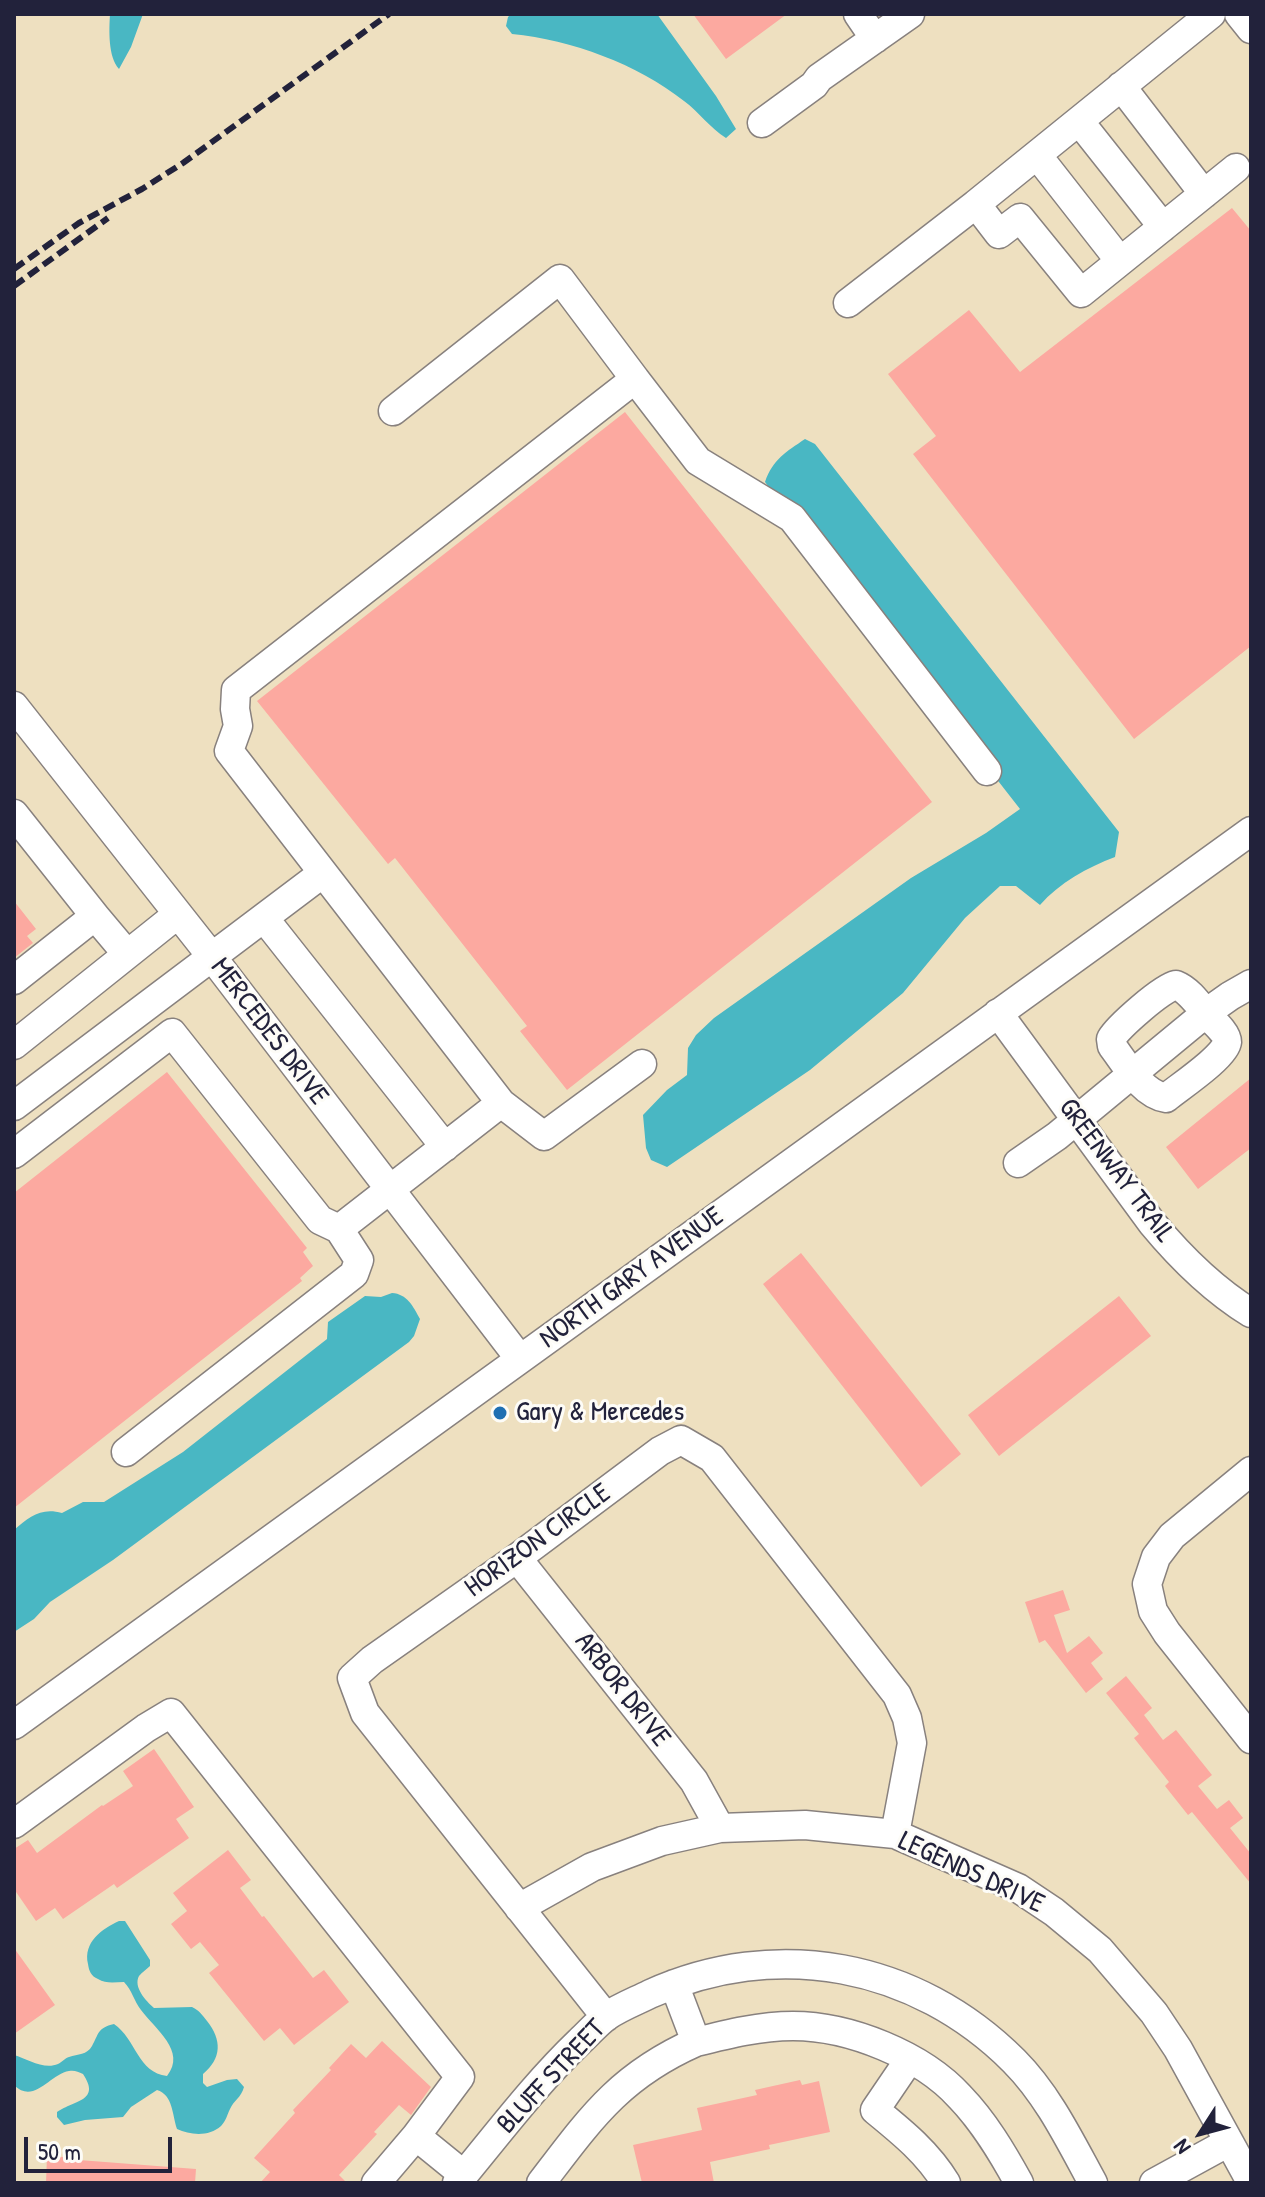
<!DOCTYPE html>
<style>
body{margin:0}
#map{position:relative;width:1265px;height:2197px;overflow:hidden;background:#eee0c0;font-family:"Patrick Hand",sans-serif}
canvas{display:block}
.frame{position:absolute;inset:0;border:16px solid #22223b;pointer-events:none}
.north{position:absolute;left:1161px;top:2093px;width:80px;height:80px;-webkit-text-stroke:6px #fdfcf7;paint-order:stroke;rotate:234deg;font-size:22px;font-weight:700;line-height:32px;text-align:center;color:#22223b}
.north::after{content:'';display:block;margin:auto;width:28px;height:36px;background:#22223b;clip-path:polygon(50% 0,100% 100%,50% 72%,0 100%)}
.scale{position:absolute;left:24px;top:2137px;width:148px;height:36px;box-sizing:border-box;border:4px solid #22223b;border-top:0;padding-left:10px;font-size:24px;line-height:28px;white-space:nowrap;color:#22223b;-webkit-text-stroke:6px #fdfcf7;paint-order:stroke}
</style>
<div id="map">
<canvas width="1265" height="2197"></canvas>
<div class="frame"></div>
<div class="north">N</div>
<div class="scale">50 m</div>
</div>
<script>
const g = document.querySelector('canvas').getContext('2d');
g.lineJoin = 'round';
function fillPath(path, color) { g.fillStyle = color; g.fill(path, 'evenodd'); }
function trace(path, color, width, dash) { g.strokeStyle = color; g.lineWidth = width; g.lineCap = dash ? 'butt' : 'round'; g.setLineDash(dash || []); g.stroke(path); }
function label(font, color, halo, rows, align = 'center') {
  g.font = font + ' "Patrick Hand",sans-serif'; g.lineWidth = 6; g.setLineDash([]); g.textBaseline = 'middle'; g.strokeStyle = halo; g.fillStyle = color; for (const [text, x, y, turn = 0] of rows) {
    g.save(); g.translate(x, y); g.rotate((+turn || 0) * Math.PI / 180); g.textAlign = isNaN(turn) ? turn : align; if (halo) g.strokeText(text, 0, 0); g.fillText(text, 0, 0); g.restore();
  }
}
fillPath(new Path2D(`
 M110,14H143L131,47L119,69C108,57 109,30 110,14Z
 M511,14H657L716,96L736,129L726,138C710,128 699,112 684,101C637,64 572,40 512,34L506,26L508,17Z
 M805,439L815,444L1119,832L1115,857C1088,867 1059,883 1040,905L1016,886H1000L965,918L903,993L810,1070L667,1167L651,1160L646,1148L643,1115L667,1090L687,1075L688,1048L696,1035L714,1018L911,878L986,833L1020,809L765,482C773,459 786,452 805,439Z
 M392,1293C407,1294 413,1306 420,1319L414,1336L409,1342L113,1560L50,1602L34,1619L14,1632V1530C29,1517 41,1507 62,1513L83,1502H104L183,1452L327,1339L328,1322L365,1296L381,1297Z
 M119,1921H125L150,1960V1966C147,1969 142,1972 139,1976C133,1987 146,2001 154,2008L192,2007C200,2011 202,2015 207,2021C222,2040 222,2058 203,2074V2083L207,2087L227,2080L237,2079L244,2087C241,2098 234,2100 230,2109C227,2115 226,2121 221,2126C209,2137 190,2135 177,2129C172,2114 173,2095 157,2090L131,2107L123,2117L85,2120L64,2125L57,2117V2112C75,2100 101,2101 83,2074C78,2072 75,2070 69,2071C50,2074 34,2105 14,2085V2055C27,2059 44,2070 58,2064C62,2062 65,2058 69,2057C78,2054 87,2055 92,2046C99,2034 97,2028 114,2024C136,2039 138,2073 167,2076C187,2051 155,2029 141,2010C134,2001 132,1990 124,1982C115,1982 106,1984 98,1979C91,1976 89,1971 88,1964C83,1942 102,1929 119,1921Z`), '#49b7c3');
fillPath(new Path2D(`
 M693,14H787L726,59Z
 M1232,208L1251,231V646L1134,739L913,454L936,436L888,374L969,310L1020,372Z
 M625,412L932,802L567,1090L520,1031L527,1026L395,858L388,864L257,701Z
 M14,901L36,929L27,936L33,943L14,958Z
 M167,1072L307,1248L303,1252L313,1266L300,1278L302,1281L14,1508V1193Z
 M1251,1078V1148L1198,1189L1166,1147Z
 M801,1253L961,1454L921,1487L763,1284Z
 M1119,1296L1151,1336L999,1456L968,1415Z
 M1063,1590L1070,1610L1054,1615L1067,1653L1089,1636L1103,1653L1091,1663L1103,1679L1086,1693L1045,1640L1039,1643L1025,1602Z
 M1126,1676L1152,1708L1144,1715L1163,1740L1176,1730L1212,1775L1198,1786L1217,1809L1229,1800L1243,1818L1230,1828L1251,1854V1884L1192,1812L1188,1815L1165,1786L1169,1782L1134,1738L1139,1734L1106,1693Z
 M154,1749L194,1807L176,1819L189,1838L117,1888L114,1884L63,1919L55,1908L36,1921L14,1889V1849L28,1840L37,1853L102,1805L103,1806L133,1786L123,1771Z
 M228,1850L251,1880L240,1888L262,1917L264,1916L313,1978L324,1970L349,2002L294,2045L280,2028L264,2041L209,1973L219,1965L200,1942L191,1949L171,1924L187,1911L173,1893Z
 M14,1948L55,2005L14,2034Z
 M382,2041L431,2087L411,2115L399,2105L374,2132L377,2134L339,2175L347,2183H260L270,2172L254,2158L295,2113L293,2110L331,2070L329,2068L351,2044L366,2058Z
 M800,2080L802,2085L819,2081L830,2132L769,2145L770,2149L710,2162L714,2183H642L633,2145L702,2130L697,2108L757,2095L755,2090Z
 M47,2156L80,2158L79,2160L196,2169L195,2183H46Z`), '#fca9a0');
const minor = new Path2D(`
 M858,14L875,39
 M1211,14L976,204L999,234L1020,218L1081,293L1236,168
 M1239,14L1251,29
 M1121,86L1204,194
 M1079,121L1163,227
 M762,123L814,85L819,78L910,14
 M1037,155L1120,261
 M848,303L976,204
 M635,379L698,461L792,518L987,771
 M14,706L212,957L520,1359
 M14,814L95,916L14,980
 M95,916L127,954
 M264,918L445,1147
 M1176,985C1189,990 1199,1005 1208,1016C1214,1022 1227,1033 1227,1042C1226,1056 1178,1088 1166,1098C1142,1094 1125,1063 1112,1046L1111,1039C1118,1027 1162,988 1176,985Z
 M998,1013L1152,1223C1181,1258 1212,1289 1251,1313
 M14,1045L178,914
 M501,1103L544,1136L642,1064
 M14,1106L323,873
 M14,1154L172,1033L320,1220L339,1229L501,1103L229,751L238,726L235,709L236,690L635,379L560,279L393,411
 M1018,1163L1057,1136L1206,1013L1230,996L1251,984
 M126,1452L354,1274L359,1260L339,1229
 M1251,1471L1172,1536L1156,1557L1147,1584L1153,1611L1167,1633L1251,1739
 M517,1558L694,1781L720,1828
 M14,1725L1251,831
 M14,1824L146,1728L171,1713L460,2077L416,2136
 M519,1908L592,1867L662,1841L720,1828L805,1825L895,1834L1018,1888L1054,1912L1100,1950L1154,2013L1178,2049L1251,2182
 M674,1984L696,2042C728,2034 760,2026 793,2026C849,2026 922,2055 960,2097C984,2122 1002,2152 1019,2183
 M606,2017L365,1713L352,1678L372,1660L517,1558L660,1451L681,1440L712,1458L897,1695L907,1718L912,1743L895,1834
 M909,2060L875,2110C902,2132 928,2153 946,2183
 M376,2183L416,2136L464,2175
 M457,2183C497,2135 535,2084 580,2041C589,2033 597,2023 607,2016C620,2007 636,2001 650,1994C776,1937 916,1963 1014,2061C1048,2095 1070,2141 1093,2183
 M541,2183C590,2119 619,2076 696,2042
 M1154,2183L1229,2142`);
trace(minor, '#88817e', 31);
trace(minor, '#fff', 28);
trace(new Path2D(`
 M14,269L79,223L142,189L183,163L389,14
 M14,286L108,218`), '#22223b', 6, [12, 6]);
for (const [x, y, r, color] of [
 [500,1413,8,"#1f6fb2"]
]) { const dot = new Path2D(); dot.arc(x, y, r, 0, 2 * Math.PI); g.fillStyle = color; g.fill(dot); trace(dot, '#fdfcf7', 3); }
label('28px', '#22223b', '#fdfcf7', [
 ["MERCEDES DRIVE",269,1032,53],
 ["GREENWAY TRAIL",1116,1171,53],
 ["NORTH GARY AVENUE",632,1278,-36],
 ["HORIZON CIRCLE",538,1541,-36],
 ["ARBOR DRIVE",622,1690,52],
 ["LEGENDS DRIVE",971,1873,25],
 ["BLUFF STREET",552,2077,-47]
]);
label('28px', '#22223b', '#fdfcf7', [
 ["Gary & Mercedes",516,1413]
], 'left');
</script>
